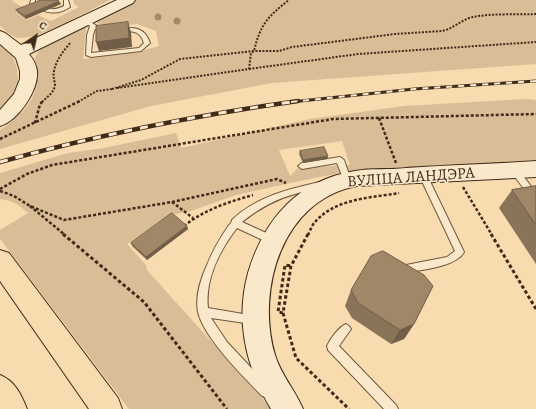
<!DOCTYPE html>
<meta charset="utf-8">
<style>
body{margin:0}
#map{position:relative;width:536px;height:409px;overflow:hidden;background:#f8dbaf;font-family:Alegreya,serif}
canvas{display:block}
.north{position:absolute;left:16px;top:16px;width:40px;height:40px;-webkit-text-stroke:3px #fae8cb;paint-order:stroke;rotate:34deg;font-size:11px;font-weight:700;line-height:16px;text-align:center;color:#402b1a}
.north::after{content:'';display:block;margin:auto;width:14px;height:18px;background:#402b1a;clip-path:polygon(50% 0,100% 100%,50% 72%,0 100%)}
</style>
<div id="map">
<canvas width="536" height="409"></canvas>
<div class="north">С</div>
</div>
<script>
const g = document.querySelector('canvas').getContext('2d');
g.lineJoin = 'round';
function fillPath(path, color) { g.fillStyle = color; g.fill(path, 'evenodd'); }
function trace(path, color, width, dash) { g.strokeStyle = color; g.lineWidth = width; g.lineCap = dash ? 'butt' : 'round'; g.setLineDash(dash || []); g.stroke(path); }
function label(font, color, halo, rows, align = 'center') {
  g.font = font + ' Alegreya,serif'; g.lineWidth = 3; g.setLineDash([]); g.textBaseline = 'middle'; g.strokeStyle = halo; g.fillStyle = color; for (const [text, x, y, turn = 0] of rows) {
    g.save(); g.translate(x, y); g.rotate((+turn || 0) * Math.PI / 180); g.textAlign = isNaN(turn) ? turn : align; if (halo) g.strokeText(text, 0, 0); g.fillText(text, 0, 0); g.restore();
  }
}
fillPath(new Path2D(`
 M0,0H14L12,1L26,9L16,13L27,20L38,15L51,21L79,7L75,5L73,0H110C91,9 33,44 15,37C9,35 4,29 0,26Z
 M131,0H536V64L272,83L151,106L0,149V130C15,120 32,106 36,87C39,73 28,60 41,49L85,26L86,27L83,59L137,52L159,46L156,31L137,24L111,27L97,23V20Z
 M0,44L12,55L17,69L18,80L17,90L0,110Z
 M526,99L536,100V163L340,173L290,183L236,195L191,211L171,215L127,244L146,265L147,270L272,409H129L0,239V230L28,213C19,205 12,200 0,199V173L68,153L104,148L176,133L181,148L310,119L404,106ZM342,141L350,165L298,168L290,176L279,150Z`), '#d9bd96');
const lane = new Path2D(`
 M31,0H35V2C46,9 52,12 64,6V0H68L70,7C56,17 43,12 30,4Z
 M81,19H85L108,32L103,33L95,29L93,35L91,53L139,48L144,43C139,28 130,32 119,31V29L121,28C135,27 145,28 150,43L141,51L91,57L86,55L87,35L90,26L81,21Z
 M340,157L344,160L351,180L350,182L343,184L339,181L343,178L337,163L302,169L298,166L302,163Z
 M515,168L518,169L536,193V202L533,201L512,173L511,171Z
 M423,172L427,175L464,252C456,267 420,270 404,273L401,272L400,269L401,266L447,257L455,251L419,175Z
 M320,182L324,185L323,187C315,190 306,191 298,193C276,199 259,208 242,222L275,237L276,240L275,243L272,244L269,243L237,228C220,250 205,279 208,308L255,316L257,319L255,322L252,324L211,318L227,342L270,388L271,392L270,396L266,397L262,396C243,376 204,338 198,312C195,297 201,278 207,265C213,250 220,238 229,225C230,225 232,221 232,220C256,197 288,189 320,182Z
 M346,324L349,326L351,329L339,346L396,405L398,409H384L328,350L327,346C330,339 339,327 346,324Z`);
const secondary = new Path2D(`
 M117,0H135L133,3L29,54C33,59 36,64 37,71C39,90 18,121 0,126V110L14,94L20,79V71L16,58L0,44V31L5,33L21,45Z
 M536,161V177L357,186C282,200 256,289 275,355C281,375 295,390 303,409H271C246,367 235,321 248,273C264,219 298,180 355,171C372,168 389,170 406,168C449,165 493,164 536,161Z`);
const highway = new Path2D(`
 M0,250L9,253L118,398L122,409H89L0,281Z
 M0,375C15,381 21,394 27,409H0Z`);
trace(lane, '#6e573f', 2);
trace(secondary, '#402b1a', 2);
trace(highway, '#402b1a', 2);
trace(new Path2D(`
 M249,69L358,54L536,42
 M117,88L249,69L251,53L254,51C260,25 268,16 289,0
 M112,89L141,80L180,59L254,51H279L292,47L395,34L442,31C453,29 462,19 473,17C493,13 516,15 536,14
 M42,102C47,97 55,92 55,84C54,79 53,76 54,71C56,60 63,52 70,43
 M78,102L97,91L112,89`), '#402b1a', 2, [2, 1.5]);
trace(new Path2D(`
 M379,118L396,163
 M35,123L40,104L43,101
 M0,139L80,101
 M463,187L492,235
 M0,189L27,174L52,165L333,119L536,114
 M0,191L14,196L30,206L64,220L172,202L193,218
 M172,202L277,179L286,183
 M30,206L65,235
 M184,226C204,210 228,202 253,195
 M308,235C310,231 312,225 315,222C336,198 371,198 399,193`), '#402b1a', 2.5, [3, 2]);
trace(new Path2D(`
 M63,234L144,302L227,409
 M308,234L291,266L283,313L296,358L349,409
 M491,234L536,309
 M283,313L278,312L285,265L291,266`), '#402b1a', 3, [3.5, 2.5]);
fillPath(lane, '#fae8cb');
fillPath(secondary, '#fae8cb');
fillPath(highway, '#f8dbaf');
const railFar1 = new Path2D(`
 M291,102L414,89L536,81`);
const rail = new Path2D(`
 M0,162C98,135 197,115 298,101`);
trace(railFar1, '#402b1a', 3);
trace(rail, '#402b1a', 4.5);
trace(railFar1, '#fae8cb', 2, [6]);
trace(rail, '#fae8cb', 3, [8]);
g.fillStyle = '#a48a6b';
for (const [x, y] of [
 [158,17],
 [177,21]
]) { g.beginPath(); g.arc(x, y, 3.5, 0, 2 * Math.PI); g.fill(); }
fillPath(new Path2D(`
 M61,4L26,19L18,13L16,10Z
 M300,151L328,156L327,159L303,163L299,154Z
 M536,186V264L499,208L512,190Z
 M187,226L188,229L147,260L132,246L131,243Z
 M351,290L414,324L404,339L391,344L352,318L345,306Z`), '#8a7459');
fillPath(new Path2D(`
 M59,1L61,4L26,19L25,16Z
 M128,22L131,32L132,47L99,51L96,42Z
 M328,156L327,159L303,163V160Z
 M187,226L188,229L147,260L146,257Z
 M414,324L404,339L391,344L400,330Z`), '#705e48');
const building = new Path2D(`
 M41,0H57L59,1L25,16L16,10Z
 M128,22L129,38L96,42V26Z
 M324,147L328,156L303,160L300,151Z
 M536,186V225L512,190Z
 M172,213L187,226L146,257L131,243Z
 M383,251L424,275L433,286L414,324L400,330L358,303L351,290L371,256Z`);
fillPath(building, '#a08767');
trace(building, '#705e48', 1);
label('16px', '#402b1a', '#fae8cb', [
 ["ВУЛІЦА ЛАНДЭРА",411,178,-4]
]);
</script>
